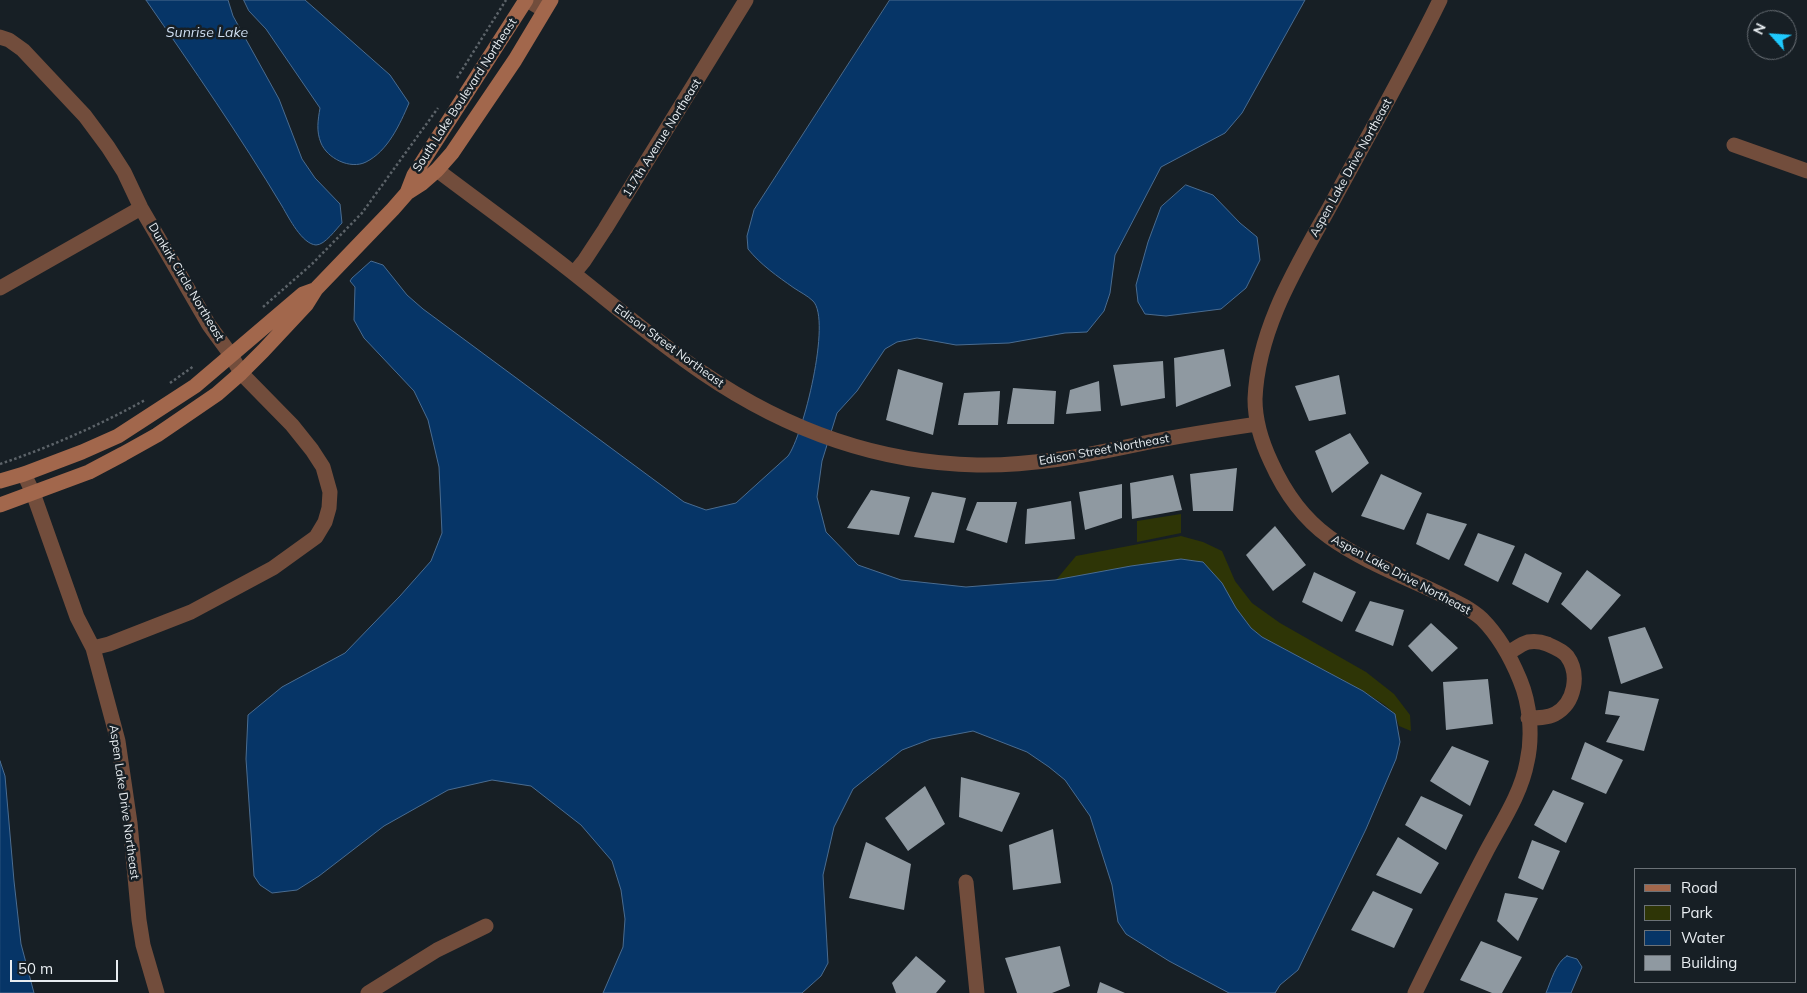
<!DOCTYPE html>
<style>
body{margin:0}
#map{position:relative;width:1807px;height:993px;overflow:hidden;background:#171f25;font-family:Mulish,sans-serif}
canvas{display:block}
.legend{position:absolute;left:1634px;top:868px;width:162px;height:115px;box-sizing:border-box;background:#171f25;border:1px solid #6b7177;margin:0;padding:6px 9px;list-style:none;font-size:15px;color:#e8edf1}
.legend li{display:flex;align-items:center;gap:10px;height:25px}
.legend b{width:25px;border:1px solid #6b7177}
.north{position:absolute;left:1747px;top:10px;width:50px;height:50px;box-sizing:border-box;background:#171f25;border:1px solid #6b7177;border-radius:50%;rotate:296deg;font-size:14px;font-weight:700;line-height:20px;text-align:center;color:#e8edf1}
.north::after{content:'';display:block;margin:auto;width:18px;height:22px;background:#1fc9fd;clip-path:polygon(50% 0,100% 100%,50% 72%,0 100%)}
.scale{position:absolute;left:10px;top:960px;width:108px;height:22px;box-sizing:border-box;border:2px solid #e8edf1;border-top:0;padding-left:6px;font-size:15px;line-height:18px;white-space:nowrap;color:#e8edf1;-webkit-text-stroke:4px #171f25;paint-order:stroke}
</style>
<div id="map">
<canvas width="1807" height="993"></canvas>
<ul class="legend">
<li><b style="height:6px;background:#a2674c"></b>Road</li>
<li><b style="height:14px;background:#2e3506"></b>Park</li>
<li><b style="height:14px;background:#063567"></b>Water</li>
<li><b style="height:14px;background:#8f99a1"></b>Building</li>
</ul>
<div class="north">N</div>
<div class="scale">50 m</div>
</div>
<script>
const g = document.querySelector('canvas').getContext('2d');
g.lineJoin = 'round';
function fillPath(path, color) { g.fillStyle = color; g.fill(path, 'evenodd'); }
function trace(path, color, width, dash) { g.strokeStyle = color; g.lineWidth = width; g.lineCap = dash ? 'butt' : 'round'; g.setLineDash(dash || []); g.stroke(path); }
function label(font, color, halo, rows, align = 'center') {
  g.font = font + ' Mulish,sans-serif'; g.lineWidth = 5; g.setLineDash([]); g.textBaseline = 'middle'; g.strokeStyle = halo; g.fillStyle = color; for (const [text, x, y, turn = 0] of rows) {
    g.save(); g.translate(x, y); g.rotate((+turn || 0) * Math.PI / 180); g.textAlign = isNaN(turn) ? turn : align; if (halo) g.strokeText(text, 0, 0); g.fillText(text, 0, 0); g.restore();
  }
}
fillPath(new Path2D(`
 M1181,514V533L1137,542V521Z
 M1181,536L1203,542L1222,551L1235,581L1252,603L1280,623L1366,672L1394,694L1410,715L1411,731L1399,726L1395,714L1385,705L1363,691L1262,637L1251,628L1236,608L1195,561L1181,559L1131,566L1056,580L1076,556Z`), '#2e3506');
const water = new Path2D(`
 M146,0H228L233,16L279,99L302,159L315,178L340,204L342,223C336,229 325,245 316,245C302,244 289,218 282,206C240,136 193,68 146,0Z
 M244,0H305L390,75L409,103C400,124 388,151 366,162C350,170 327,158 321,143C316,131 318,120 320,108L266,29L249,11Z
 M890,0H1305L1242,113L1225,133L1161,167L1115,255L1110,293L1104,311L1087,332L1065,333L1009,343L956,345L917,338L897,342L885,349L857,391L837,413L822,461L817,497L826,532L858,565L901,580L966,587L1055,580L1131,566L1181,559L1195,561L1203,562L1222,583L1236,608L1251,628L1262,637L1363,691L1395,714L1400,742L1396,759L1366,829L1298,970L1280,985L1275,993H1229L1169,961L1126,934L1118,922L1112,885L1090,816L1065,780L1049,767L1027,752L973,731L931,739L902,750L853,789L834,827L823,875L828,963L821,976L802,993H603L623,947L625,919L621,890L612,861L581,825L531,786L492,780L448,790L384,826L319,876L297,890L272,893L260,885L254,876L246,759L248,715L282,687L345,653L400,596L431,561L442,533L439,467L428,420L414,391L364,338L354,320L355,287L350,281L352,278L371,261L383,265L407,295L423,309L684,502L706,510L736,503L788,456C803,436 832,320 813,301C808,296 800,292 794,288C777,276 761,265 748,249L747,236L754,210Z
 M1186,185L1213,195L1240,223L1257,237L1260,260L1246,288L1221,309L1166,316L1145,314L1138,302L1136,285L1148,242L1161,207Z
 M0,761L5,776L14,881L21,944L34,993H0Z
 M1567,956L1577,959L1582,967L1571,993H1546C1551,981 1556,962 1567,956Z`);
fillPath(water, '#063567');
trace(water, '#4a6c90', 1);
fillPath(new Path2D(`
 M1224,349L1231,386L1176,407L1174,358Z
 M1163,361L1165,398L1121,406L1113,365Z
 M898,369L943,383L933,435L886,420Z
 M1339,375L1346,414L1309,421L1295,386Z
 M1099,381L1101,411L1066,414L1070,390Z
 M1013,388L1056,391L1054,424H1007Z
 M1000,391L998,425H958L964,393Z
 M1350,433L1369,463L1332,493L1315,451Z
 M1237,468L1233,511H1193L1190,474Z
 M1381,474L1422,493L1404,530L1361,516Z
 M1173,475L1182,510L1132,519L1130,483Z
 M1122,484V518L1085,530L1079,492Z
 M871,490L910,497L899,535L847,528Z
 M932,492L966,498L954,543L914,537Z
 M1071,501L1075,539L1025,544L1027,509Z
 M977,502H1017L1007,543L966,530Z
 M1427,513L1467,524L1449,560L1416,544Z
 M1275,526L1306,565L1273,591L1246,555Z
 M1478,533L1515,546L1498,582L1464,565Z
 M1525,553L1562,573L1548,603L1512,584Z
 M1587,570L1621,595L1591,630L1561,604Z
 M1314,572L1356,592L1342,622L1302,602Z
 M1370,601L1404,610L1393,646L1355,631Z
 M1431,623L1458,648L1432,672L1408,646Z
 M1645,627L1663,668L1621,684L1608,637Z
 M1488,679L1493,724L1446,730L1443,682Z
 M1609,691L1659,699L1644,751L1606,742L1620,716L1605,714Z
 M1585,742L1623,760L1606,794L1571,779Z
 M1452,746L1489,761L1470,806L1430,781Z
 M961,777L1020,793L1002,832L959,817Z
 M925,786L945,824L908,851L885,818Z
 M1553,790L1584,803L1566,843L1534,825Z
 M1421,796L1463,815L1446,850L1405,825Z
 M1053,829L1061,883L1013,890L1009,845Z
 M1398,837L1439,863L1421,894L1376,875Z
 M1532,840L1560,851L1543,890L1518,878Z
 M866,842L911,864L904,910L849,898Z
 M1373,891L1413,909L1394,948L1351,930Z
 M1505,893L1538,898L1518,941L1497,921Z
 M1481,941L1522,957L1502,993H1492L1460,980Z
 M1060,946L1070,986L1052,993H1017L1005,958Z
 M916,956L946,981L936,993H896L892,983Z
 M1100,982L1125,993H1097Z`), '#8f99a1');
trace(new Path2D(`
 M457,78L506,0
 M263,307L312,264L362,213L438,108
 M170,383L194,366
 M0,464C50,447 98,426 145,400`), '#5c6369', 2.5, [2.5, 2.5]);
trace(new Path2D(`
 M527,0L544,10
 M0,37L9,40L23,50L85,116L108,147L124,172L141,208L209,325L231,355L241,373L292,425L312,450L323,467L330,492L329,508L325,522L316,537L273,568L191,612L109,644L93,648
 M1734,145L1807,171
 M437,170C482,204 528,237 572,272C615,306 657,342 703,373C785,429 877,463 977,465C1030,466 1083,456 1135,445C1176,436 1217,430 1257,424
 M574,273L584,261L605,229L746,0
 M0,288L141,208
 M24,474L33,493L77,617L93,648L118,741L130,823L139,920L143,945L157,993
 M1508,653C1515,649 1521,644 1528,642C1534,641 1542,642 1547,644C1554,647 1562,650 1567,656C1580,674 1575,703 1555,714C1547,718 1537,718 1528,718
 M966,882L977,993
 M368,993L437,950L486,926
 M1415,993C1438,946 1461,900 1485,854C1500,825 1521,795 1527,762C1533,736 1530,704 1520,680C1511,658 1499,636 1482,619C1469,607 1452,600 1436,592C1400,575 1361,560 1329,537C1304,519 1284,491 1271,462C1262,443 1255,421 1255,399C1258,326 1299,263 1333,201C1369,134 1407,68 1440,0`), '#724d3c', 15);
trace(new Path2D(`
 M407,193L421,184L437,170L452,153L515,60L551,0
 M0,481L24,474L82,452L118,436L195,386L303,294L314,290
 M0,505L89,472L123,454L157,435L217,394L241,373L263,351L306,305L316,289L393,209L407,193L414,175L526,0`), '#a2674c', 15);
label('12px', '#e8edf1', '#171f25', [
 ["South Lake Boulevard Northeast",465,95,-57],
 ["117th Avenue Northeast",662,138,-58],
 ["Aspen Lake Drive Northeast",1351,168,-61],
 ["Dunkirk Circle Northeast",186,282,59],
 ["Edison Street Northeast",669,346,36],
 ["Edison Street Northeast",1104,450,-10],
 ["Aspen Lake Drive Northeast",1401,575,28],
 ["Aspen Lake Drive Northeast",124,802,82]
]);
label('italic 14px', '#cfdef1', '#171f25', [
 ["Sunrise Lake",207,33]
]);
</script>
